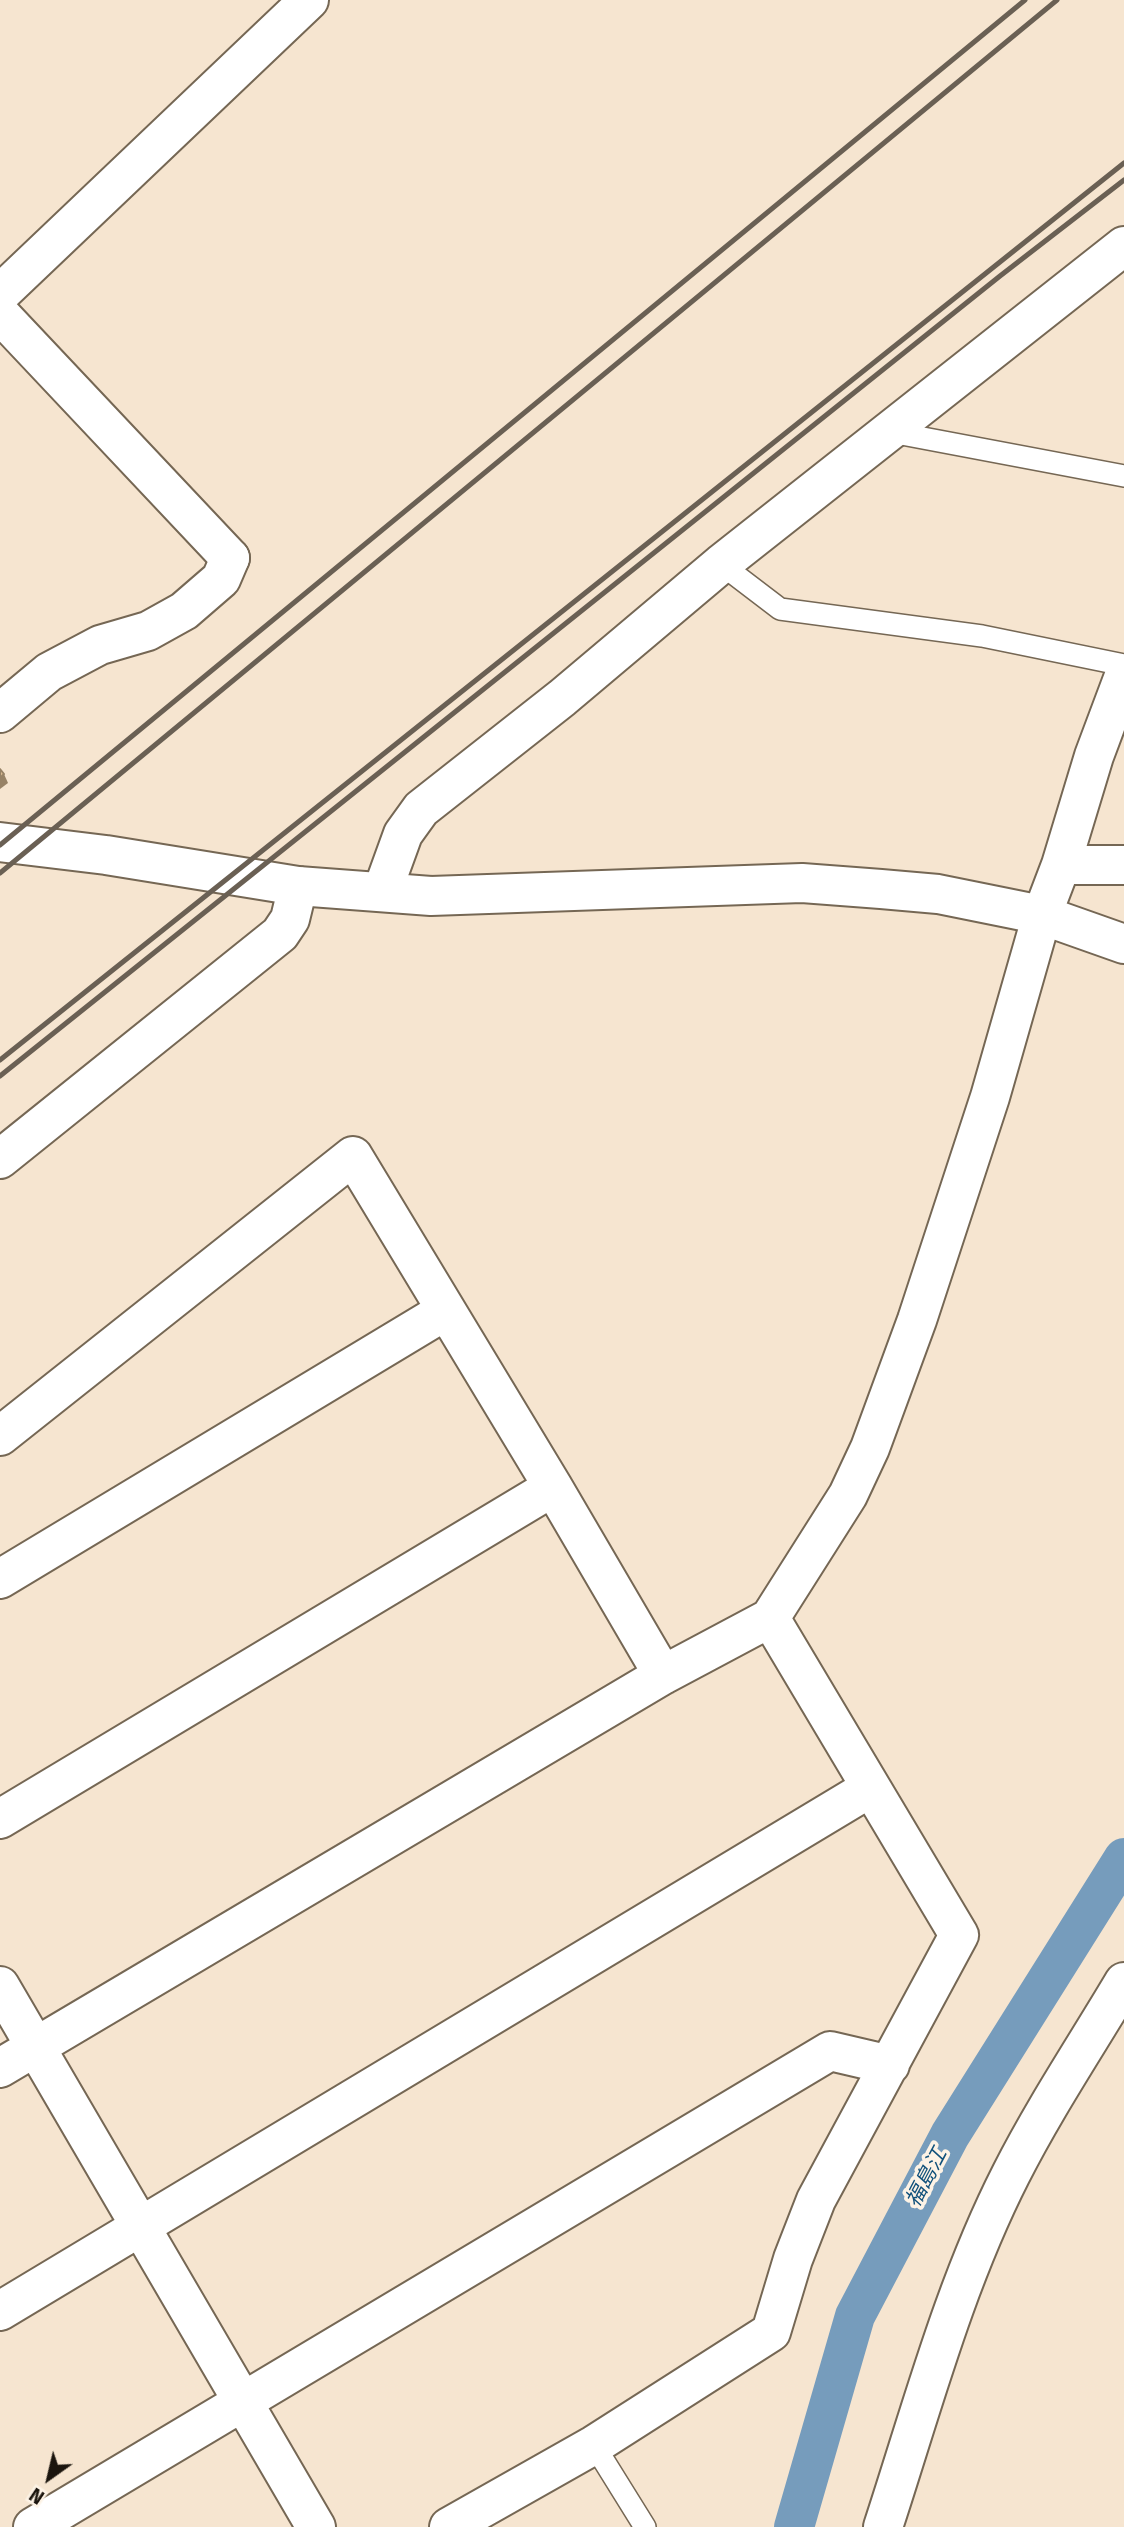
<!DOCTYPE html>
<meta charset="utf-8">
<style>
body{margin:0}
#map{position:relative;width:1124px;height:2527px;overflow:hidden;background:#f6e5d0;font-family:"Fira Sans",sans-serif}
canvas{display:block}
.north{position:absolute;left:14px;top:2443px;width:70px;height:70px;-webkit-text-stroke:5px #fdf3e6;paint-order:stroke;rotate:214deg;font-size:19px;font-weight:700;line-height:28px;text-align:center;color:#1b150e}
.north::after{content:'';display:block;margin:auto;width:24px;height:32px;background:#1b150e;clip-path:polygon(50% 0,100% 100%,50% 72%,0 100%)}
</style>
<div id="map">
<canvas width="1124" height="2527"></canvas>
<div class="north">N</div>
</div>
<script>
const g = document.querySelector('canvas').getContext('2d');
g.lineJoin = 'round';
function trace(path, color, width, dash) { g.strokeStyle = color; g.lineWidth = width; g.lineCap = dash ? 'butt' : 'round'; g.setLineDash(dash || []); g.stroke(path); }
function fillPath(path, color) { g.fillStyle = color; g.fill(path, 'evenodd'); }
function label(font, color, halo, rows, align = 'center') {
  g.font = font + ' "Fira Sans","Noto Sans JP",sans-serif'; g.lineWidth = 7; g.setLineDash([]); g.textBaseline = 'middle'; g.strokeStyle = halo; g.fillStyle = color; for (const [text, x, y, turn = 0] of rows) {
    g.save(); g.translate(x, y); g.rotate((+turn || 0) * Math.PI / 180); g.textAlign = isNaN(turn) ? turn : align; if (halo) g.strokeText(text, 0, 0); g.fillText(text, 0, 0); g.restore();
  }
}
trace(new Path2D(`
 M794,2527L855,2316L950,2135L1124,1858`), '#769cbc', 40);
const lane = new Path2D(`
 M891,432L1124,476
 M721,564L780,609L982,636L1124,665
 M594,2445L645,2527`);
const street = new Path2D(`
 M0,294L309,0
 M0,713L49,672L100,645L148,631L184,611L221,579L230,558
 M1061,865L1094,756L1124,676
 M382,892L403,834L421,809L562,698L721,564L1124,246
 M0,1159L280,934L290,919L298,886
 M0,1436L353,1156L553,1487L663,1675
 M0,1579L445,1311
 M0,1819L553,1487
 M0,1986L316,2527
 M0,2068L663,1675L770,1618L848,1495L870,1448L917,1320L990,1097L1042,915L1061,865H1124
 M0,2311L870,1788
 M33,2527L830,2051L890,2065
 M449,2527L594,2445L771,2332L793,2259L816,2200L959,1935L770,1618
 M883,2527C922,2408 954,2286 1011,2174C1045,2107 1086,2046 1124,1982`);
const secondary = new Path2D(`
 M0,314L230,558
 M0,842L106,855L298,886L431,896L802,883L881,889L938,894L1042,915L1124,944`);
trace(lane, '#756754', 24);
trace(street, '#756754', 42);
trace(secondary, '#756754', 42);
trace(lane, '#fff', 21);
trace(street, '#fff', 38);
trace(secondary, '#fff', 38);
trace(new Path2D(`
 M0,845L1025,0
 M0,873L1057,0
 M0,1060L1124,163
 M0,1076L1000,276L1124,180`), '#6a6054', 5);
fillPath(new Path2D(`
 M4,774L8,783L0,789V778Z`), '#978266');
const building = new Path2D(`
 M0,769L4,774L0,778Z`);
fillPath(building, '#d8b992');
trace(building, '#978266', 2);
label('italic 21px', '#11517b', '#fdf3e6', [
 ["福島江",927,2178,-62]
]);
</script>
